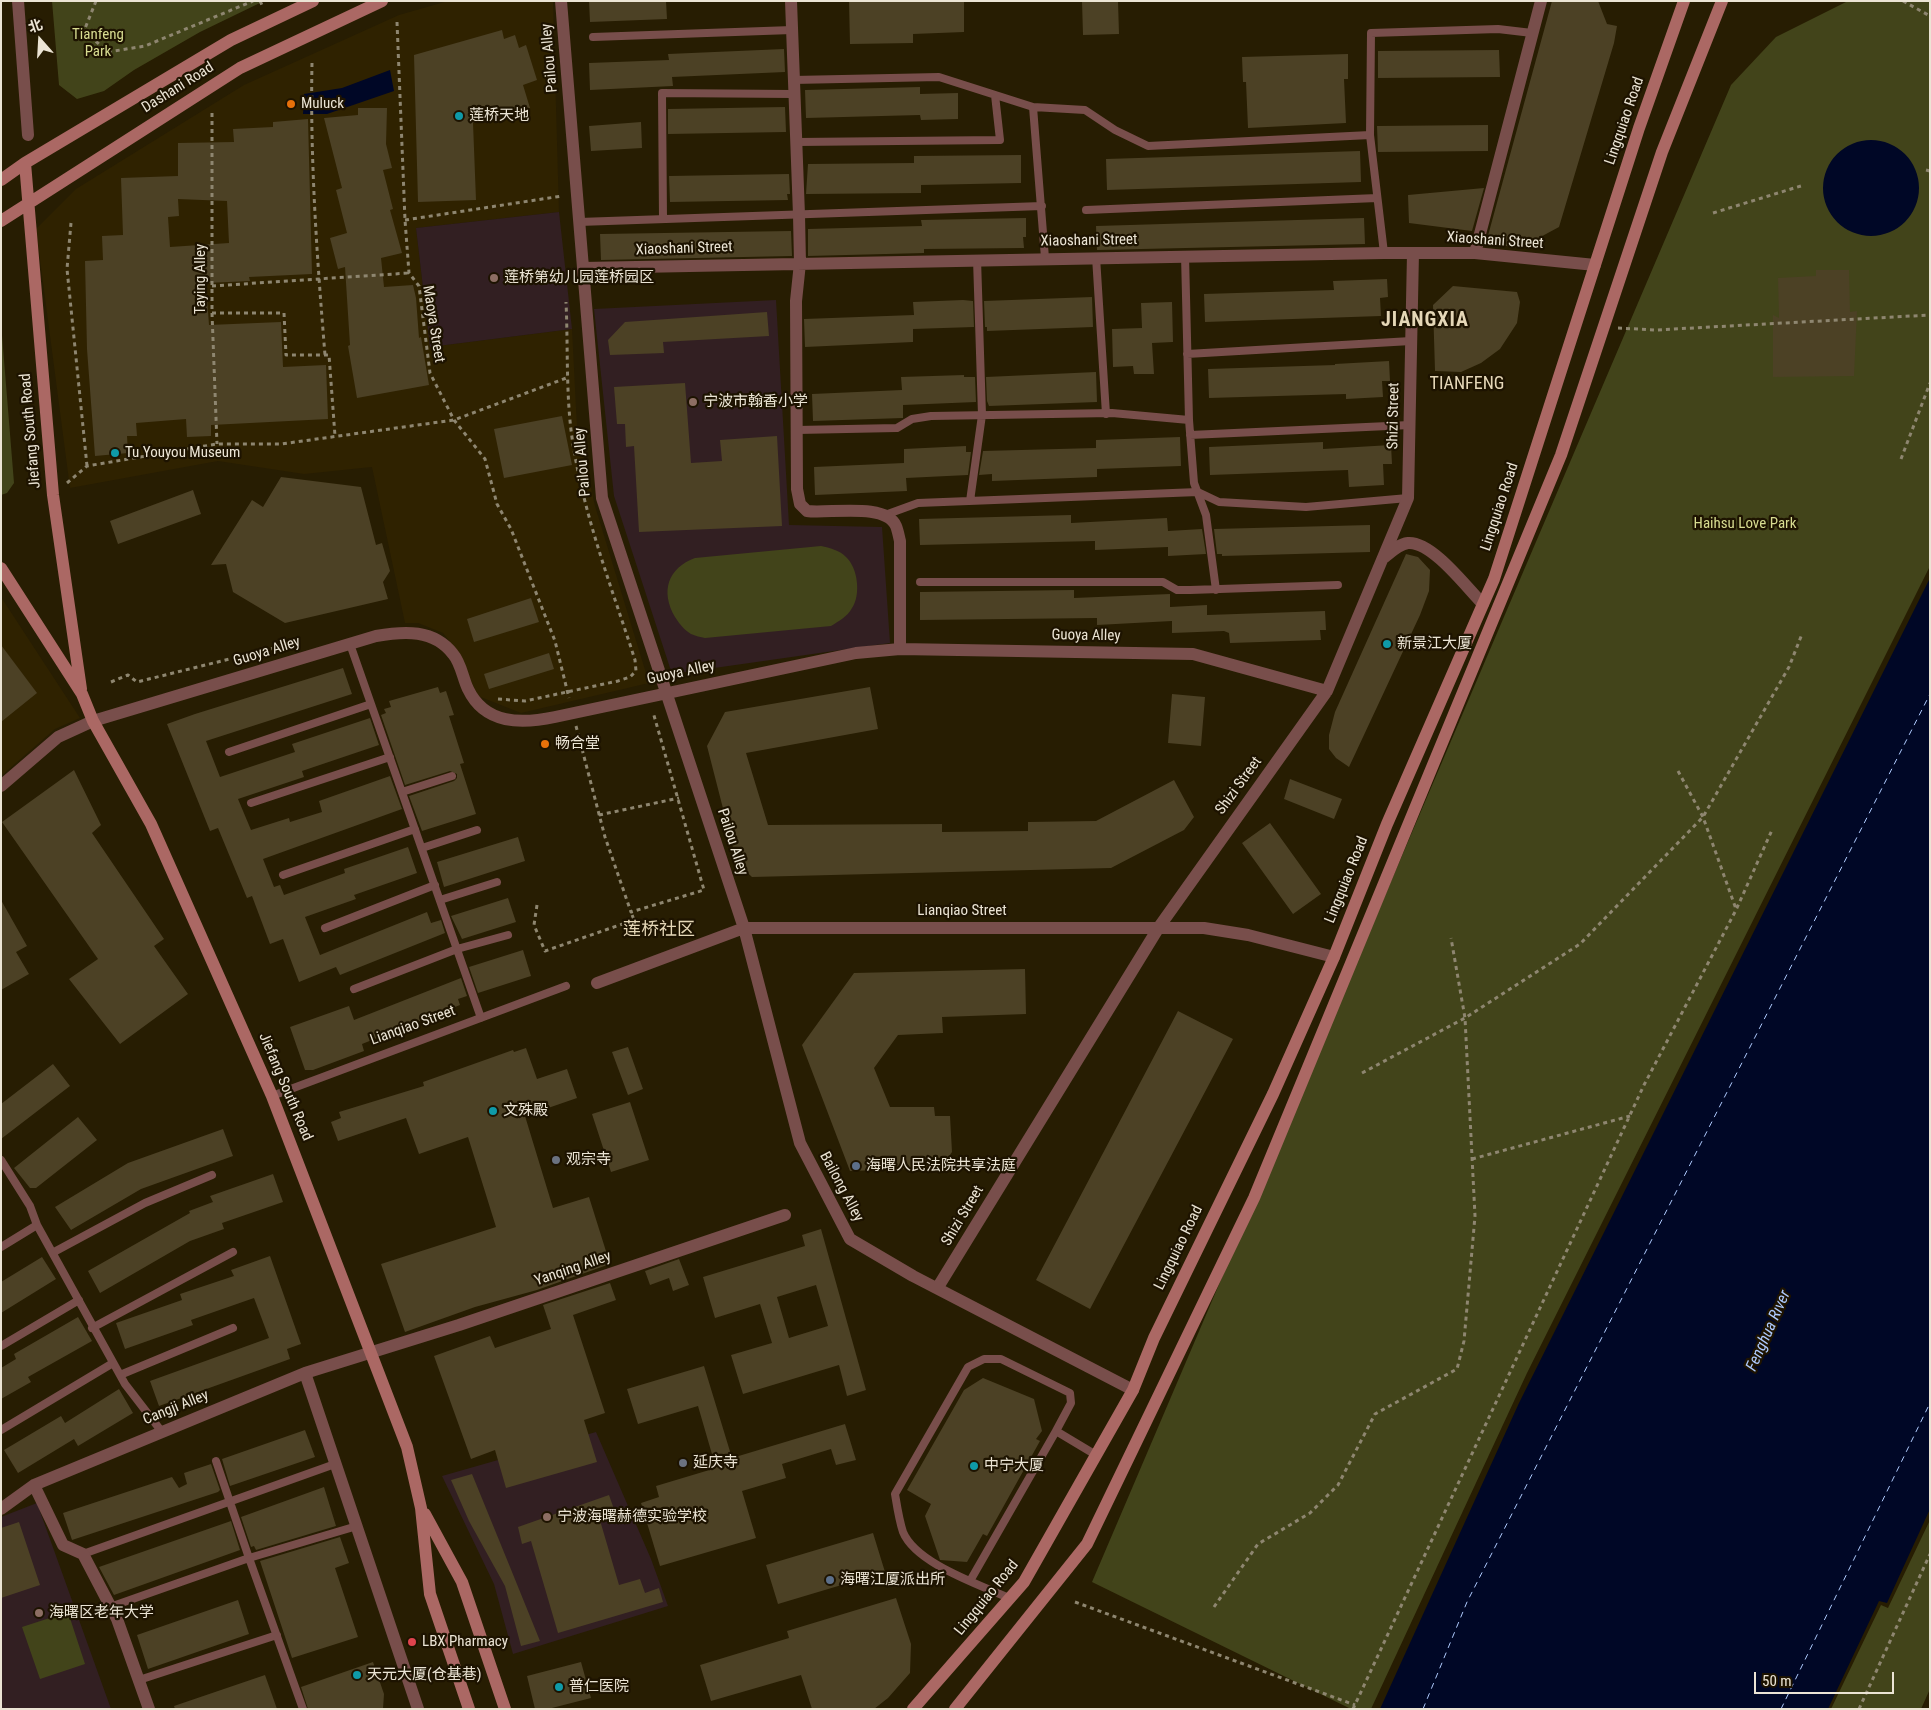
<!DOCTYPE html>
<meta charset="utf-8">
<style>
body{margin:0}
#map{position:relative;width:1931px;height:1710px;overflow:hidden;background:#271d02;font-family:"Roboto Condensed","Noto Sans SC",sans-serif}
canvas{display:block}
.frame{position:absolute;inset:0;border:2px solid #ebe4d4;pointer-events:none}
.north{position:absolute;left:15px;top:15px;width:50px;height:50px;-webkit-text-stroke:4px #1d1300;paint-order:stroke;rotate:341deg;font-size:14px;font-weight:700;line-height:20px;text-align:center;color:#ebe4d4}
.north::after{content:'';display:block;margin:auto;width:18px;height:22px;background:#ebe4d4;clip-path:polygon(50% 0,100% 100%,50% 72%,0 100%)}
.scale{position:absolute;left:1754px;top:1672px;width:140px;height:22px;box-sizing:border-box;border:2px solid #ebe4d4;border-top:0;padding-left:6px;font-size:15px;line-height:18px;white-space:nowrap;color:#ebe4d4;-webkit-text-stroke:4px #1d1300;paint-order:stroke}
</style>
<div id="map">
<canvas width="1931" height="1710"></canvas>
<div class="frame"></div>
<div class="north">北</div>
<div class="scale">50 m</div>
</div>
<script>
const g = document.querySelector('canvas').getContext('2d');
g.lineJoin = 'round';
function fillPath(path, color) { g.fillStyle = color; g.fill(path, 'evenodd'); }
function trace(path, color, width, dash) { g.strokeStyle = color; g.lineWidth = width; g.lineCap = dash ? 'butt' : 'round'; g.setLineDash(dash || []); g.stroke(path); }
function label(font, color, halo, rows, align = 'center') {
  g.font = font + ' "Roboto Condensed","Noto Sans SC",sans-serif'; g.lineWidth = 4.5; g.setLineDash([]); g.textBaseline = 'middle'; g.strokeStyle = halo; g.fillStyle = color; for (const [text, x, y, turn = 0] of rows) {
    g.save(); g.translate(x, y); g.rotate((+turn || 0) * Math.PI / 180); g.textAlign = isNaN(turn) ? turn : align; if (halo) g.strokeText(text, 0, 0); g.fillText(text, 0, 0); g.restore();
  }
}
fillPath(new Path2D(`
 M448,1H553L559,212L416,228L430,347L572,329L577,427L595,506L649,683L521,713L478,696L455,648L443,633L418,623H405L372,467L304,474L218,461L70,488L36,229L76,189L244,85L399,15Z
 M1,597L80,718L55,729L1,776Z`), '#2f2200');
fillPath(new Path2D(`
 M559,212L572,329L430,347L416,228Z
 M776,300L789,525L882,527L890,643L672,674L614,496L594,309Z
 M596,1432L651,1559L668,1606L513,1654L494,1584L442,1476Z
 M37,1503L111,1709H1V1517Z`), '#321f22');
fillPath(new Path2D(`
 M52,1H264L200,32L134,70L104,91L77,99L59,85Z
 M1848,1H1930V566L1527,1373L1371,1709H1351L1092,1582L1731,85L1776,37Z
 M1,323L14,483L7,493L1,495Z
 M821,546C830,548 839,550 846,557C858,568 861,595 852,608C847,617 839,621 831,626L705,638C701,637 695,636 691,634C684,630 679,623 675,617C660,591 668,568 695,558Z
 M1930,1520V1689L1921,1709H1831L1881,1605L1888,1608Z
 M68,1612L85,1664L40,1679L22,1627Z`), '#42441a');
fillPath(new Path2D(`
 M390,70L394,91L327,114H303L304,94L342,88Z
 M1823 188a48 48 0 1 1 96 0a48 48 0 1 1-96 0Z
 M1930,578V1509L1887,1603L1879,1601L1828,1709H1380L1519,1403Z`), '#000726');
trace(new Path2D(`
 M1423,1709L1467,1602L1930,694
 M1781,1709L1930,1403`), '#aecafd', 1, [6, 5]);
fillPath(new Path2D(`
 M589,1H666L667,19L590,22Z
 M849,1H964V32L913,34V43L850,44Z
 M1082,1H1118L1119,34L1083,35Z
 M1552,1H1598L1607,24L1617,26L1614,43L1559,227L1520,248L1486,243Z
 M502,30L504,39L515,35L519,48L526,45L537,80L523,85L530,108L473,123L476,200L418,202L414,55Z
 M784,49L785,72L672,77L673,86L590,90L589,63L669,60L668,54Z
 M1499,50L1500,77L1378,78V51Z
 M1348,54V79H1344L1346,123L1248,128L1246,82H1243L1242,57Z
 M920,87V94L958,93V119L921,120L920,115L806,118L805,90Z
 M785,107L786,132L668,134V109Z
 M358,108H387L386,144L392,168L383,170L393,209L390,210L402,253L381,258L384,287L413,285L416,298L419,338L421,337L429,385L357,398L348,346L350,345L345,267L338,269L330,238L347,233L336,190L342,188L324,118L358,115Z
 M308,119L312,274L249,277L250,281L206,283L209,325L281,322L283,367L326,365L328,419L211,425V436L187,437L186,419L136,423L137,436H127L128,453L95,456L87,349L85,261L103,260L102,236L123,235L121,178L178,176V143L234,142L233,129L273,127V122ZM178,199L227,201L229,243L170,247L168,217L179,216Z
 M641,122L642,148L591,151L589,126Z
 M1488,125V151L1378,152L1377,126Z
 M1360,151L1361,182L1107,190L1106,159Z
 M1021,155V183L921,185V193L806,194L808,164L914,163V156Z
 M789,174L790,194H787L788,200L670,202L669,176Z
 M1484,188L1472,231L1409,223L1408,195Z
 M1026,218V237H1023L1024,248L924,249V253L808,256V229L922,226L921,220Z
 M1364,218L1365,244L1097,250L1096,226Z
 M791,231L792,256L601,260L600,234Z
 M1816,270H1849L1850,312L1857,311L1854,376L1773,377V315L1779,318L1778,278L1816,276Z
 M1387,279L1388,297L1380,298L1381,316L1205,322L1204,294L1334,290L1333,281Z
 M1453,286L1517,292L1520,302L1517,323L1500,349L1481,363L1461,372L1435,371L1433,305Z
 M1092,297L1093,327L987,331V327H985L984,301Z
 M963,300L973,301L974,327L913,329V342L805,347L804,319L914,315L913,302Z
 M1172,302L1173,342L1152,343L1154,374H1134L1133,366L1113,367L1112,329L1142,328L1141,303Z
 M767,312L769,336L663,342L664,353L610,355L608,340L625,322Z
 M1389,361L1390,381H1382L1383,397L1346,399V394L1209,398L1208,369L1335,365V364Z
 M1096,372L1097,402L989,406L987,401L986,377Z
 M964,375V377H975L976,402L903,405V418L813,421L812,394L902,390L901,377Z
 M685,383L691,463L722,461L720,440L777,436L782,526L639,532L634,446L626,447L625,424H617L614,387Z
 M562,416L572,465L504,478L494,429Z
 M1180,437L1181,466L1097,469V477L992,481V474L979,475L983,451L1096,448V440Z
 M1323,442V449L1391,445L1392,464H1383L1384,485L1349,487L1348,470L1210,475L1209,447Z
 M966,446V452H971L968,475L906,478L907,491L815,495L814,467L904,463V449Z
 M281,477L361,487L376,545L382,543L390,571L383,582L388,599L285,623L233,592L226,564L211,565L252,500L263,507Z
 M193,490L201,514L118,544L110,521Z
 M1071,515V523L1167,518L1168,531L1202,529L1206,554L1168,556V547L1095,550V541L920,545L919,519Z
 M1370,525V552L1222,556V554H1217L1214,529Z
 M1406,554L1418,557L1430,570L1429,591L1420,615L1349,767L1336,758L1329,749V735L1335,712Z
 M1074,590V598L1170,594V607L1207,605V615L1325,611L1326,630H1320L1321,640L1230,643L1229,633L1224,631L1172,633V621L1097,625V618L920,620V592Z
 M531,598L539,622L474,642L467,619Z
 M1,645L37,693L1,722Z
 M549,653L554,669L489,689L484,674Z
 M343,668L352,694L206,741L220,777L295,752L292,744L370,718L379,745L302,771L304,777L238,799L251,830L289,818L290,822L322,812L319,801L390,776L402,809L263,859L274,887L280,885L284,895L345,873L344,869L408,847L417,873L354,895L356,899L305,917L320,955L427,912L431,923L441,920L445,933L340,975L336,967L299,982L283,939L270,944L252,896L247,898L218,828L210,831L167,724L195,714Z
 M438,687L440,693L446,691L454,715L449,716L464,763L460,764L476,814L422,831L409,796L454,781L457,778V774L450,771L405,785L381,715L386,713L384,709L391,707L389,701Z
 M870,687L878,729L746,753L768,825L942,824V832L1028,831V822L1096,821L1174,780L1194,817L1184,830L1111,868L752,877L737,863L707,746L725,712Z
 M1172,694L1205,697L1201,746L1168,743Z
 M74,770L101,825L92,833L164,939L154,946L188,994L120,1044L69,979L98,959L2,822Z
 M1290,779L1342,799L1334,819L1284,799Z
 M1270,823L1321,894L1293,914L1242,843Z
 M518,837L525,861L444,887L437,862Z
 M508,898L516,922L462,939L451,916Z
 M1,900L27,946L16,952L29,974L1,990Z
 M523,950L531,976L478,993L469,967Z
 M1025,969L1026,1014L942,1017L943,1033L898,1035L874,1068L890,1107H934L935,1116H950L952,1152L941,1168L850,1171L802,1045L854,973Z
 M461,978L467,996L458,999L460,1005L362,1044L364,1051L313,1070H305L290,1027L349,1006L354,1020Z
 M1178,1011L1233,1039L1090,1309L1036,1280Z
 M628,1047L643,1089L628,1095L612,1052Z
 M526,1048L537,1079L567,1069L577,1098L525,1116L553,1208L589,1197L610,1264L537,1290L475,1307L405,1332L381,1264L496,1227L468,1137L419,1154L406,1118L338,1141L331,1122L341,1118L339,1112L424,1086L423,1082L513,1050L514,1052Z
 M53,1064L70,1086L1,1139V1104Z
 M630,1102L649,1160L611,1172L592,1114Z
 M78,1117L97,1140L36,1188H30L14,1168Z
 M223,1129L233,1156L141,1189L71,1230L55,1207L128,1163Z
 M273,1174L283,1202L222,1223L224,1229L190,1241L100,1293L88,1271L190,1213L189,1211L213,1202L210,1196Z
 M821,1229L866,1390L847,1396L839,1365L743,1394L731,1355L772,1343L760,1304L715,1318L703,1277L805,1246L802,1235ZM816,1285L828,1326L789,1338L777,1297Z
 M270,1256L301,1344L287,1349L290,1359L159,1406L150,1381L269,1338L254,1298L191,1320L193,1325L125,1349L116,1323L182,1300L180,1294L234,1276L231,1270Z
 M42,1257L56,1279L1,1313V1282Z
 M679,1259L689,1285L673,1291L669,1278L650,1285L645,1271Z
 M610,1283L616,1300L573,1315L605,1413L584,1420L597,1462L506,1488L495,1450L471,1459L434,1356L490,1336L495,1348L551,1329L543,1305Z
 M78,1317L92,1341L28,1377L31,1382L1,1399V1368L16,1359L14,1354Z
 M704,1366L732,1458L845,1424L856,1460L836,1465L831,1449L782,1464L786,1478L742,1491L756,1538L660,1566L641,1503L659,1497L656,1486L716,1468L698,1406L638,1424L627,1389Z
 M983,1378L1034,1399L1042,1431L1036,1439L1040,1441L987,1536L983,1534L967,1562L940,1560L925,1516L931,1504L907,1490L964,1390Z
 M119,1389L133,1413L78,1446L74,1439L18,1473L4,1450L61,1416L65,1423Z
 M305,1430L315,1457L230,1486L222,1459Z
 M211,1464L220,1490L218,1492L72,1540L63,1513L172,1477L179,1488L187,1484L184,1473Z
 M472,1474L510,1567L540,1641L521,1646L505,1586L469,1521L451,1480Z
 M324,1487L336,1526L256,1550L254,1546L251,1547L241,1517Z
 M609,1495L615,1512L599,1517L619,1585L640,1579L645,1593L659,1588L663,1602L558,1633L531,1541L522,1544L518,1527Z
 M231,1521L240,1550L114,1595L99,1567Z
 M19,1522L40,1585L1,1598V1528Z
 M873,1533L885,1572L778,1604L766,1565Z
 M340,1537L349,1563L335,1568L358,1637L292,1658L260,1561Z
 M896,1598L911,1644L910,1673L888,1698L874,1709H812L801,1675L711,1701L700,1665L789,1638L787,1631Z
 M238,1600L249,1634L148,1669L137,1635Z
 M373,1662L384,1694L383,1709H308L301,1687Z
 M581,1662L591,1698L548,1709H535L527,1676Z
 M265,1675L277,1709H175L174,1706Z`), '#4c4125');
trace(new Path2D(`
 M96,1L84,31L108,52L145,46L253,1
 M260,1L263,7
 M1903,1L1930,16
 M397,22L405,220L409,273L419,286L430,373L454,420L485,459L497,504L511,529L555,641L569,698
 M312,63C310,160 317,258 325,355
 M212,113V313L217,444
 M1926,170L1930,171
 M1713,213L1804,185
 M405,220L562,196
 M71,223L67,269L87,466
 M212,286L409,273
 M212,313H284L286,355H329L335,436
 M1618,328L1656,330L1930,315
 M1901,459L1930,383
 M67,483L87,466L217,444H281L454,420L569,377
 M111,682L128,675L137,682L286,645
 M498,699L525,701L618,681L630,677L636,671L635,660C611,585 581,509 571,430C566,388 568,344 566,302
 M576,726L605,837L631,912L704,890L653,712
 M1678,771L1703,817L1736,909
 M599,815L679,798
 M537,905L534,925L545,951L634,920L631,912
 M1362,1073L1465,1018L1580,944L1703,817L1789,667L1802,634
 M1472,1159L1630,1116
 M1075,1602L1355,1705
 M1214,1607L1258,1544L1310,1513L1338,1485L1375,1414L1457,1369L1464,1341L1475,1216L1465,1018L1451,938
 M1353,1709L1644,1085L1736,910L1772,830
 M1859,1709L1930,1554`), '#8e8670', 3, [4, 4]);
trace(new Path2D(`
 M593,37L792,30
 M793,80L939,77L1033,107L1045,258
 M1033,107L1085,110L1115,130L1148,146L1370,135
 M797,142L1000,140L995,95
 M1086,210L1377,198
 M663,219L662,93L793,94
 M579,222L1042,206
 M1384,253L1370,135L1371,33L1498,29L1532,33
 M1185,255L1189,420L1194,483L1206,515L1216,590
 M1096,257L1106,414
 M1187,354L1411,341
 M797,430L897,428L912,419L931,416L1112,413L1189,420
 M1190,435L1410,425
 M970,501L982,415L977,259
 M885,515L918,503L1198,492L1219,502L1306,507L1408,498
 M920,582H1163L1177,590H1190L1338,585
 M350,644L481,1018
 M229,752L371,704
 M402,792L452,776
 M251,803L390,757
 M422,848L477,830
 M283,875L415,829
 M440,900L497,882
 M325,928L435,885
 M354,989L457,949L508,935
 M272,1096L566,986
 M1,1160L30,1206L37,1225L125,1384L162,1432
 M1,1247L37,1225
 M54,1252L145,1203L212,1175
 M92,1328L233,1252
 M1,1346L79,1300
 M120,1375L233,1328
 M1,1430L113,1363
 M83,1554L335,1464
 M970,1581L1056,1431
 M1011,1599C981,1585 916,1564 903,1532C899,1520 897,1506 895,1494L968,1367L984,1359H1001L1070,1393L1071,1403L1056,1431L1096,1455
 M110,1607L249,1558L216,1461
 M139,1680L277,1635
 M303,1709L249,1558L357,1526`), '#784e4b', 8);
trace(new Path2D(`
 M18,1L28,135`), '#784e4b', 12);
trace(new Path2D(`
 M561,1L602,498L744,928L800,1143L850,1239L913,1276L1133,1390
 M791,1L799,215L800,263L796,301L797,489L800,504L807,511C828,514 886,502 896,526C898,531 899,537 900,541V649
 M1475,253L1541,1
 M583,268L1384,253H1475L1595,265
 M1385,557C1391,552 1399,544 1408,543C1432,541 1467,588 1483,604
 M1,786L58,737L93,721L376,636C404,631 434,629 453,654C461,663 463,679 468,689C485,725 522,724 555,717L856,653L900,649L1193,654L1327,691
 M597,983L744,928H1204L1248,935L1334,957
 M938,1287L1159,927L1327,691L1408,498L1413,253
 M305,1373L418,1709
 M34,1485L63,1545L83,1554L117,1619L149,1709
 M1,1509L34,1485L305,1373L459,1325L785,1215`), '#784e4b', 12);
trace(new Path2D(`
 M25,163L53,495L81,689
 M1,180L25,163L231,40L313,1
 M1,221L240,68L382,1
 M1,568L82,694L93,721L151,824L272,1096L407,1447L421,1508L430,1594L469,1709
 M425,1514L462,1582L505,1709
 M913,1709L1024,1582L1133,1390L1154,1338L1273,1094L1334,957L1387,824L1494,579L1639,128L1684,1
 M955,1709L1087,1544L1254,1198L1561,455L1662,152L1722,1`), '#ab6864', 12);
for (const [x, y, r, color] of [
 [291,104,5,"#e8710a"],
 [459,116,5,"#0f9aa8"],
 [494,278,5,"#8d6e63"],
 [693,402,5,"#8d6e63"],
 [115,453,5,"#0f9aa8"],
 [1387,644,5,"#0f9aa8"],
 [545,744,5,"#e8710a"],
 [493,1111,5,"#0f9aa8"],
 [556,1160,5,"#6b7280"],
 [856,1166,5,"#5c6f8a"],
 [683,1463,5,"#6b7280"],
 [974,1466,5,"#0f9aa8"],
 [547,1517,5,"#8d6e63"],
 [830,1580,5,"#5c6f8a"],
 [39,1613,5,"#8d6e63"],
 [412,1642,5,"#e0444e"],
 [357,1675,5,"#0f9aa8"],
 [559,1687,5,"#0f9aa8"]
]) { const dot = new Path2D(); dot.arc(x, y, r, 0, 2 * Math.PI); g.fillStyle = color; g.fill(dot); trace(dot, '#1d1300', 2); }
label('15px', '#d7dc90', '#1d1300', [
 ["Tianfeng",98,35],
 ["Park",98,52],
 ["Haihsu Love Park",1745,524]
]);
label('15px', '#ebe4d4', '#1d1300', [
 ["Pailou Alley",550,58,-95],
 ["Dashani Road",178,88,-32],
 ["Lingquiao Road",1625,121,-71],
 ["Xiaoshani Street",1089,241,-1],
 ["Xiaoshani Street",1495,241,4],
 ["Xiaoshani Street",684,249,-2],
 ["Taying Alley",201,279,-90],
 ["Maoya Street",433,324,81],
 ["Shizi Street",1394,416,-89],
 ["Jiefang South Road",31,431,-95],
 ["Pailou Alley",583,462,-95],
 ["Lingquiao Road",1500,507,-72],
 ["Guoya Alley",1086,636,1],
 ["Guoya Alley",267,652,-17],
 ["Guoya Alley",681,673,-12],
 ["Shizi Street",1239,786,-54],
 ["Pailou Alley",732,842,72],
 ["Lingquiao Road",1347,880,-68],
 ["Lianqiao Street",962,911],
 ["Lianqiao Street",413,1026,-20],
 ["Jiefang South Road",285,1087,67],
 ["Bailong Alley",841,1187,62],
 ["Shizi Street",963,1216,-59],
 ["Lingquiao Road",1179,1248,-64],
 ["Yanqing Alley",573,1269,-19],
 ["Cangji Alley",176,1408,-22],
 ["Lingquiao Road",987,1598,-51]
]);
label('15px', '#ebe4d4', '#1d1300', [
 ["Muluck",301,104],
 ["莲桥天地",469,116],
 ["莲桥第幼儿园莲桥园区",504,278],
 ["宁波市翰香小学",703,402],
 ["Tu Youyou Museum",125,453],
 ["新景江大厦",1397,644],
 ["畅合堂",555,744],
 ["文殊殿",503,1111],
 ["观宗寺",566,1160],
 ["海曙人民法院共享法庭",866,1166],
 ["延庆寺",693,1463],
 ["中宁大厦",984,1466],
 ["宁波海曙赫德实验学校",557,1517],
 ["海曙江厦派出所",840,1580],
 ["海曙区老年大学",49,1613],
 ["LBX Pharmacy",422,1642],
 ["天元大厦(仓基巷)",367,1675],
 ["普仁医院",569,1687]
], 'left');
label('italic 16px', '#aecafd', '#1d1300', [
 ["Fenghua Rıver",1769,1331,-66]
]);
label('18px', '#e5d7b7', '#1d1300', [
 ["TIANFENG",1467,384],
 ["莲桥社区",659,930]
]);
g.letterSpacing = '1px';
label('bold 20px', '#e5d7b7', '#1d1300', [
 ["JIANGXIA",1425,321]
]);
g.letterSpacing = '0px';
</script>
